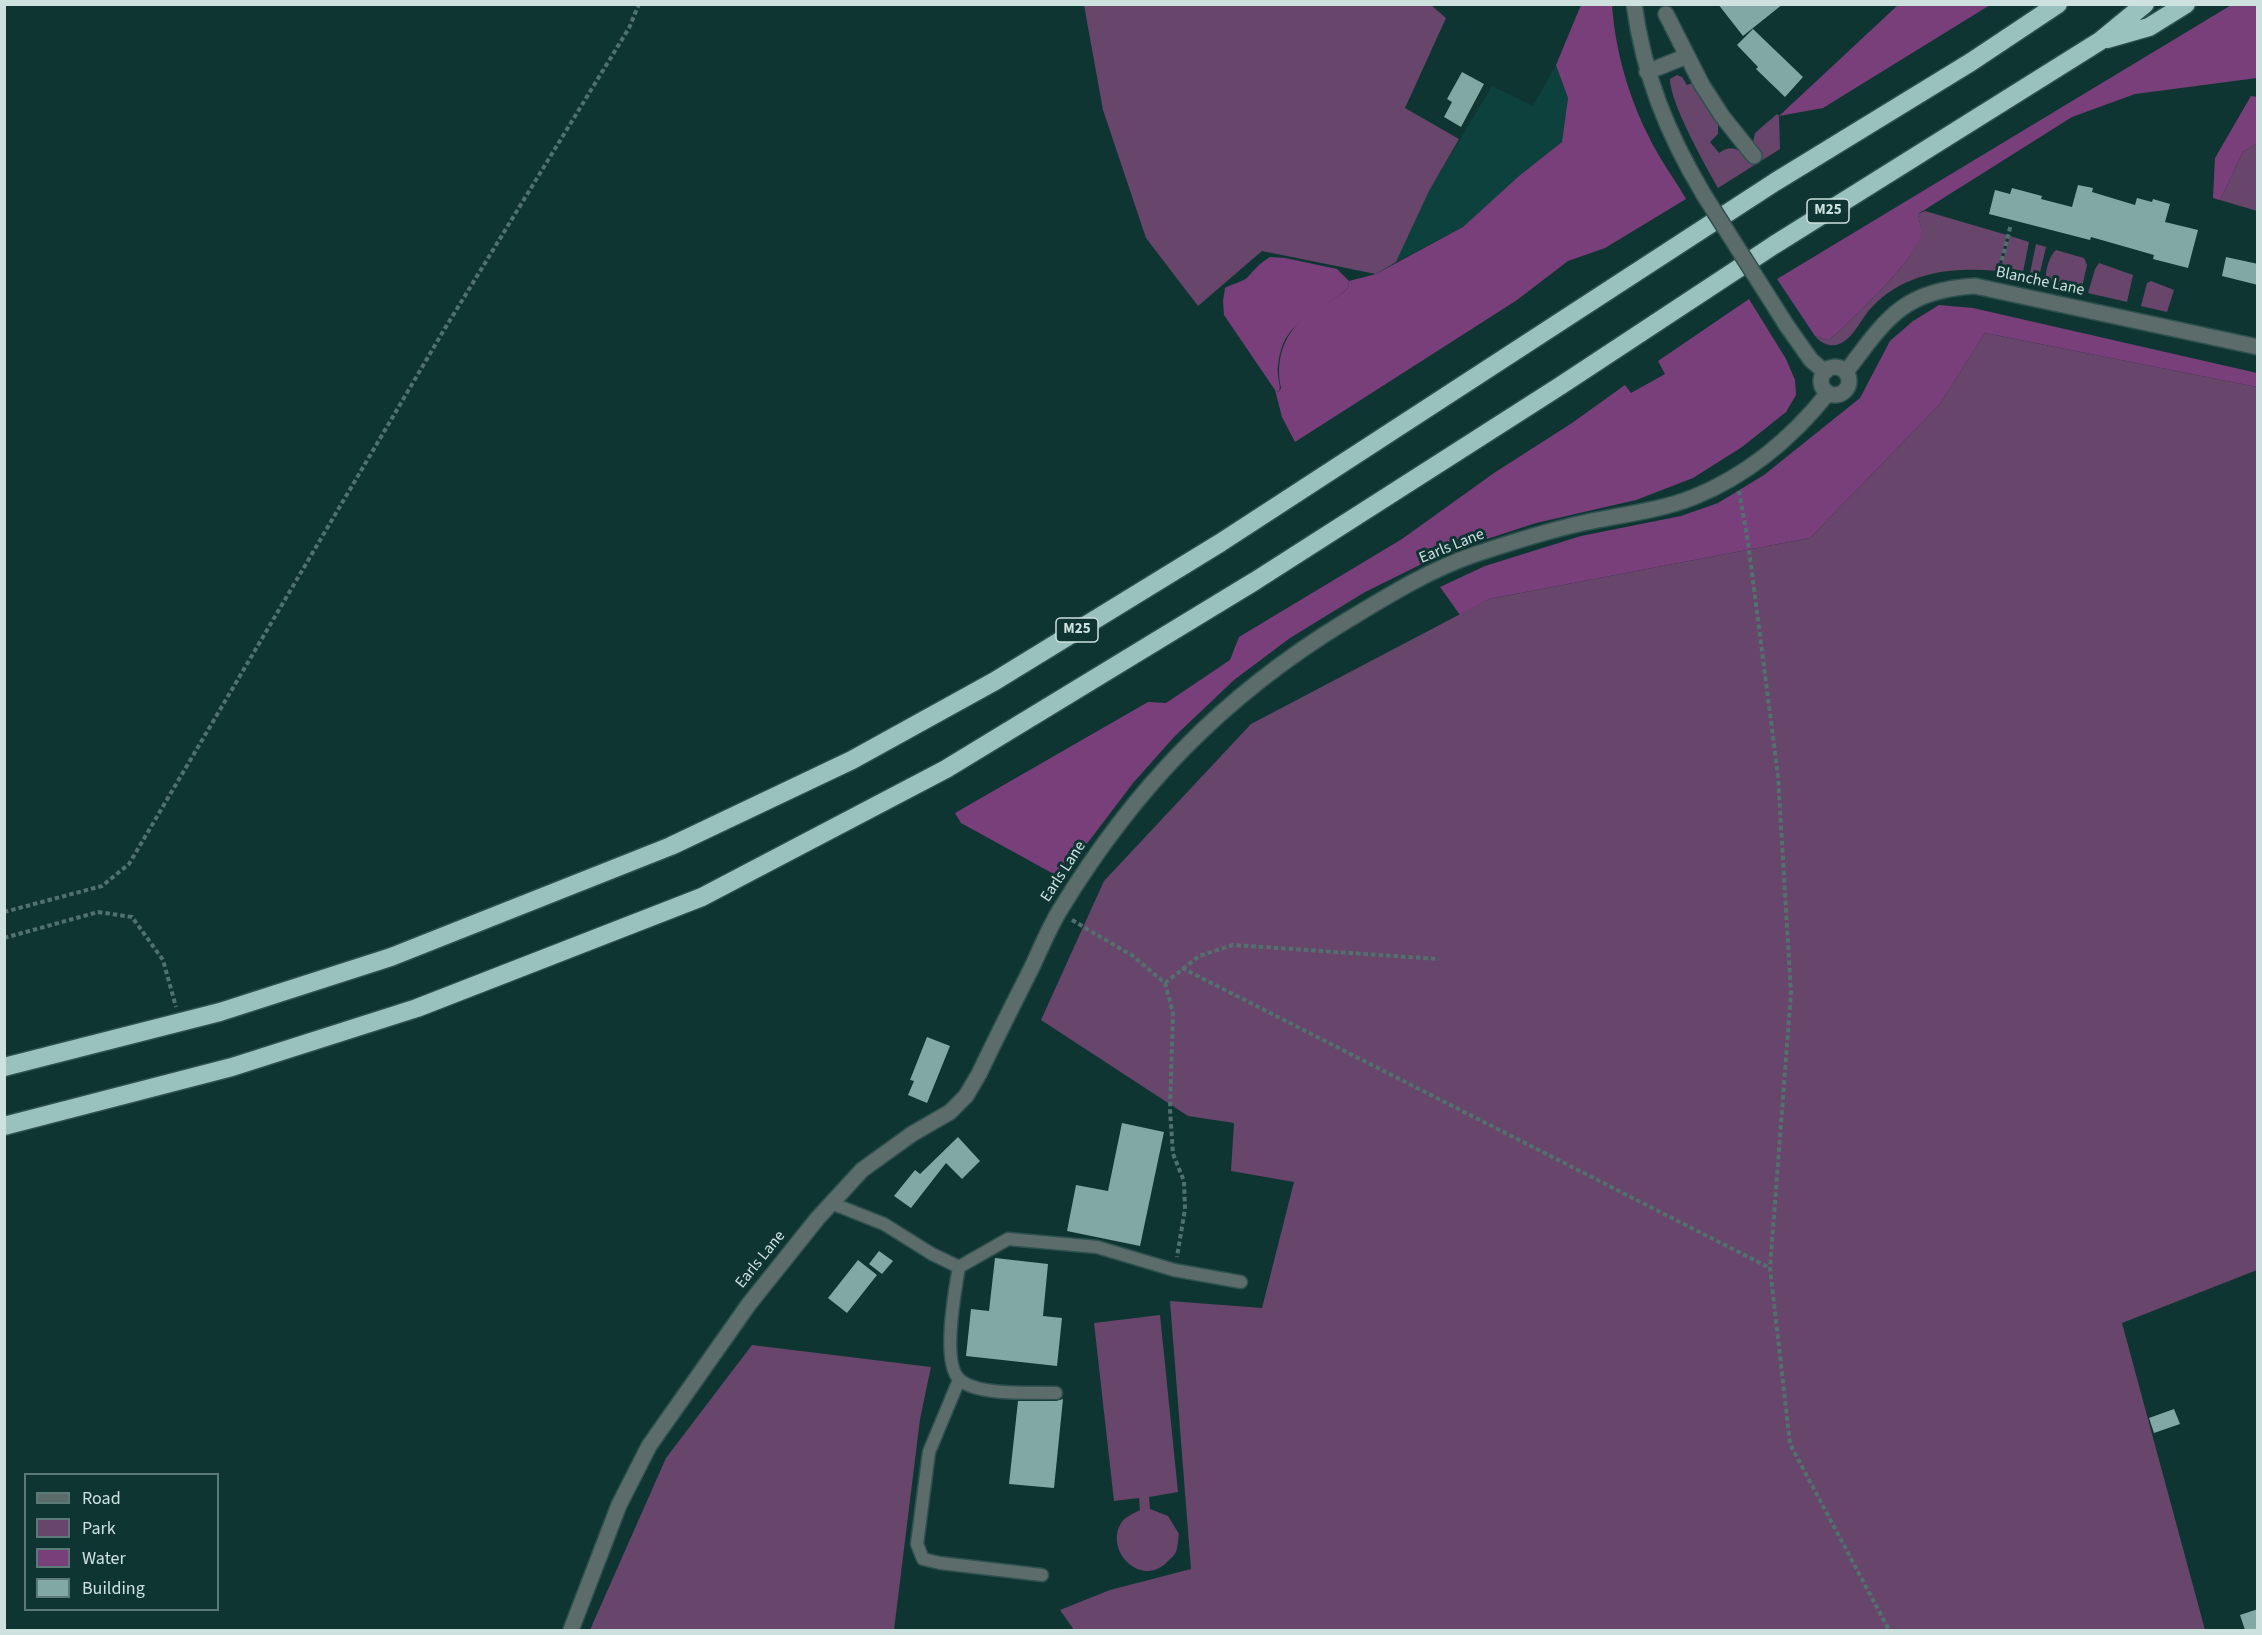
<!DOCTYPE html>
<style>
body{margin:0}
#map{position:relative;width:2262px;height:1635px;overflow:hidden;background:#0f3533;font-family:"Source Sans 3",sans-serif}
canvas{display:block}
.frame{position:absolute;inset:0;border:6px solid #cde1df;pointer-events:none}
.legend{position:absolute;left:24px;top:1473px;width:195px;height:138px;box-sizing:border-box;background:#0f3533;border:2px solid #5b7a78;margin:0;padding:8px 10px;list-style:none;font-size:18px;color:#cde1df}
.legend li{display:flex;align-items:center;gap:12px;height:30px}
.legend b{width:30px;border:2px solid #5b7a78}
</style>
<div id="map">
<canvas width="2262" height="1635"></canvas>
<div class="frame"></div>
<ul class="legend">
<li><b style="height:8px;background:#5c6c6a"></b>Road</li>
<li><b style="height:16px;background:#68456a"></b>Park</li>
<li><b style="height:16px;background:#783f7b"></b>Water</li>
<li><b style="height:16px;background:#81a8a5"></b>Building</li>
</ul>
</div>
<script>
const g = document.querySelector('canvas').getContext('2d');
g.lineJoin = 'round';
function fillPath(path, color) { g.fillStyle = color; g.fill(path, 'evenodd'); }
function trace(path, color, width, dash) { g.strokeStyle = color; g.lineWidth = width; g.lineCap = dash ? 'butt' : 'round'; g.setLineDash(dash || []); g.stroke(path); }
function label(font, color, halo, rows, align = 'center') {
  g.font = font + ' "Source Sans 3",sans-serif'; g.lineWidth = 6; g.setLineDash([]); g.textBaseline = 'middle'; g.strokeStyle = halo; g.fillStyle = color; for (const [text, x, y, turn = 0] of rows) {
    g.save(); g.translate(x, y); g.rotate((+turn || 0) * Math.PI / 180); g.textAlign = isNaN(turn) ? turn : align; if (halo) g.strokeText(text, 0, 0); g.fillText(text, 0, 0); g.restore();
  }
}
fillPath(new Path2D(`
 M1556,65L1568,98L1562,142L1519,176L1463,227L1396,262L1429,191L1492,86L1533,106Z`), '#0c413e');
fillPath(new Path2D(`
 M1084,5H1431L1446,18L1405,108L1459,139L1429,191L1396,262L1376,274L1262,251L1198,306L1146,238L1103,110Z
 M1677,75L1682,77L1687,85L1693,83L1718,123V134L1710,142L1719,153C1733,144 1738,149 1748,160L1760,151L1753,142L1755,133L1777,114L1779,116L1780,149L1718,188C1705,165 1670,103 1670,79Z
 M2257,143V211L2220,200L2243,152Z
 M1925,211L2007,235L1997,271C1951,267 1906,272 1872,307C1862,317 1855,335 1843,342C1832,349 1822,344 1815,336L1829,340C1851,321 1912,263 1920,238C1923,231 1919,221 1918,214Z
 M2010,236L2029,242L2022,277L2000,271Z
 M2036,244L2046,247L2038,281L2029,278Z
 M2056,250L2084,258L2087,265L2081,292L2047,285C2043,276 2049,256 2056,250Z
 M2099,263L2133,275L2127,302L2088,293L2095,269Z
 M2151,281L2174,290L2167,312L2141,306L2147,283Z
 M1985,333L2257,387V1270L2122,1323L2205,1630H1074L1060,1610L1110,1590L1191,1569L1170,1301L1262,1308L1294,1182L1231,1171L1234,1123L1188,1116L1041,1020L1104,881L1251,724L1489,599L1810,538L1940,404Z
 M1160,1315L1178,1492L1149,1497L1150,1509L1168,1516L1179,1534C1178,1539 1178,1547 1176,1552C1174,1556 1170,1559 1167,1562C1142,1588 1104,1552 1121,1523C1125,1517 1134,1513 1140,1510L1139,1498L1114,1501L1094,1323Z
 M752,1345L931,1367L920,1419L894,1630H590L666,1458Z`), '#68456a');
fillPath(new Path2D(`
 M2233,4L2257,5V78L2135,94L2072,117L1918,214C1919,221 1923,231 1921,237C1912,263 1851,321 1829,340L1815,336L1777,279Z
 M1581,5H1612C1615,49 1628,95 1648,135C1658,157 1674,178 1686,199L1605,248L1568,261L1517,300L1295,442L1282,417L1275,390L1279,392L1281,388C1275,361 1283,335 1305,317C1319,306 1336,300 1348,288L1349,281L1376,274L1463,227L1519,176L1562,142L1568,98L1556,65Z
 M1898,5H1990L1823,108L1779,116Z
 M2251,96L2257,97V143L2243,152L2220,200L2213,198L2215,158Z
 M1749,299L1786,359L1795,380L1796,395L1786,412L1742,447L1693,478L1636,500L1536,523L1444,553L1365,592L1290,638L1234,680L1175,736L1133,783L1061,878L961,823L955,813L1148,702L1166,703L1230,660L1239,637L1402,539L1494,473L1572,423L1625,385L1631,393L1665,374L1658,361Z
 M1939,305L1973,308L2257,373V387L1985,333L1940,404L1810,538L1489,599L1460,615L1440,587L1485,566L1581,536L1681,516L1718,503L1764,475L1860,398L1890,341L1913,321Z`), '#793f7b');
fillPath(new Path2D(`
 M1270,257L1285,258L1337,269L1349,281L1348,288C1326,309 1290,318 1281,350C1279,357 1277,367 1278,374C1278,381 1281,385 1279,392L1275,390L1224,315L1223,301L1225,288C1232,284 1243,282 1248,277C1255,269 1260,263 1270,257Z`), '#783f7b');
fillPath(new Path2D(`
 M1718,4H1783L1743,36Z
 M1753,29L1803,77L1785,97L1756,69L1758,67L1737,45Z
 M1462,72L1484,84L1461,127L1444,117L1452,102L1447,99Z
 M2078,185L2093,188L2092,192L2135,205L2137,198L2152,202L2153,199L2170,204L2165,222L2198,230L2188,268L2153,259L2154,255L2091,237L2090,240L1989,214L1995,190L2010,194L2012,188L2042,196L2041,199L2072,207Z
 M2226,257L2258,264V285L2222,276Z
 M927,1037L950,1046L927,1103L908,1095L914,1081L910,1080Z
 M1122,1123L1164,1132L1140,1246L1067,1231L1076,1185L1108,1191Z
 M958,1137L980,1161L962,1179L946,1163L911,1208L894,1196L915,1170L920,1174Z
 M879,1251L893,1261L882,1274L869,1264Z
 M995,1258L1048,1264L1043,1316L1062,1318L1057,1366L966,1356L971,1309L989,1311Z
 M858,1260L877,1275L847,1313L828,1298Z
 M1063,1399L1054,1488L1009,1484L1018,1401H1056Z
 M2174,1409L2180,1424L2154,1433L2149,1418Z
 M2258,1609V1630H2245L2240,1615Z`), '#81a8a5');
const service = new Path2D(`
 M831,1203L884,1224L932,1254L959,1267L1008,1239L1097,1247L1174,1270L1241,1282
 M959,1267C955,1290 941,1364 960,1380C979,1396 1031,1392 1056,1393
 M959,1380L929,1452L917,1544L923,1559L940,1563L1042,1575`);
const minor = new Path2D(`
 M1666,14L1702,85L1722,116L1754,156
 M1647,72L1687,56
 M571,1630L619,1505L649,1446L749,1304L817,1219L862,1170L912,1134L950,1112L966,1096L979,1074C996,1038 1014,1003 1032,967C1041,948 1049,928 1060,910C1135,787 1223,696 1346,621C1386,597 1429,570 1473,555C1509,543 1546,531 1583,523C1619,515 1659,511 1694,497C1748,475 1792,438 1828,393`);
const tertiary = new Path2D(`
 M1634,4C1644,76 1667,133 1704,195
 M1787,326L1811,360L1825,372
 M1821 381a14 14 0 1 1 28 0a14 14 0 1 1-28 0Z
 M1846,372C1886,319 1903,290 1975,286L2258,347`);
const motorway = new Path2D(`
 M2107,39L2149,27L2186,4
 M4,1067L220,1012L391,957L671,846L852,760L995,681L1220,543L1775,182L1971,62L2058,4
 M4,1126L232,1067L417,1008L702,897L946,769L1255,581L1560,386L1774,245L2100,41L2145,4`);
trace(service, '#2d514f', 15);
trace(minor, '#2d514f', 18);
trace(tertiary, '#2d514f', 18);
trace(motorway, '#2d514f', 21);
trace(new Path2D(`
 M1998,275L2011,224
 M1739,491L1748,542L1778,776L1791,993L1770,1268L1790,1444L1889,1630
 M4,912L102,886L129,864L444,330L629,28L639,4
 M1072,920L1133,956L1165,983L1173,1013L1170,1110L1173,1154L1184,1181L1185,1209L1177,1257
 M4,938L98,912L132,917L163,960L176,1007
 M1182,968L1770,1268
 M1165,983L1199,956L1233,945L1439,959`), '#51716f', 4, [4.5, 3]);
trace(service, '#5c6c6a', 12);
trace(minor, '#5c6c6a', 15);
trace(tertiary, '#5c6c6a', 15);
trace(motorway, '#99c1bd', 18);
const tertiaryBridge = new Path2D(`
 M1704,195L1787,326`);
trace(tertiaryBridge, '#2d514f', 18, []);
trace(tertiaryBridge, '#5c6c6a', 15);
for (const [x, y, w] of [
 [1828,211,42],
 [1077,630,42]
]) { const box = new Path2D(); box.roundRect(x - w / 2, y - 12, w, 24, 4.5); g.fillStyle = '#0f3533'; g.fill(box); trace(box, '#cde1df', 1.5); }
label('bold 15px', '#cde1df', null, [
 ["M25",1828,211],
 ["M25",1077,630]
]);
label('16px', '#cde1df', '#0f3533', [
 ["Blanche Lane",2040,282,12],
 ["Earls Lane",1452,547,-22],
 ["Earls Lane",1064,872,-57],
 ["Earls Lane",761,1260,-51]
]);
</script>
